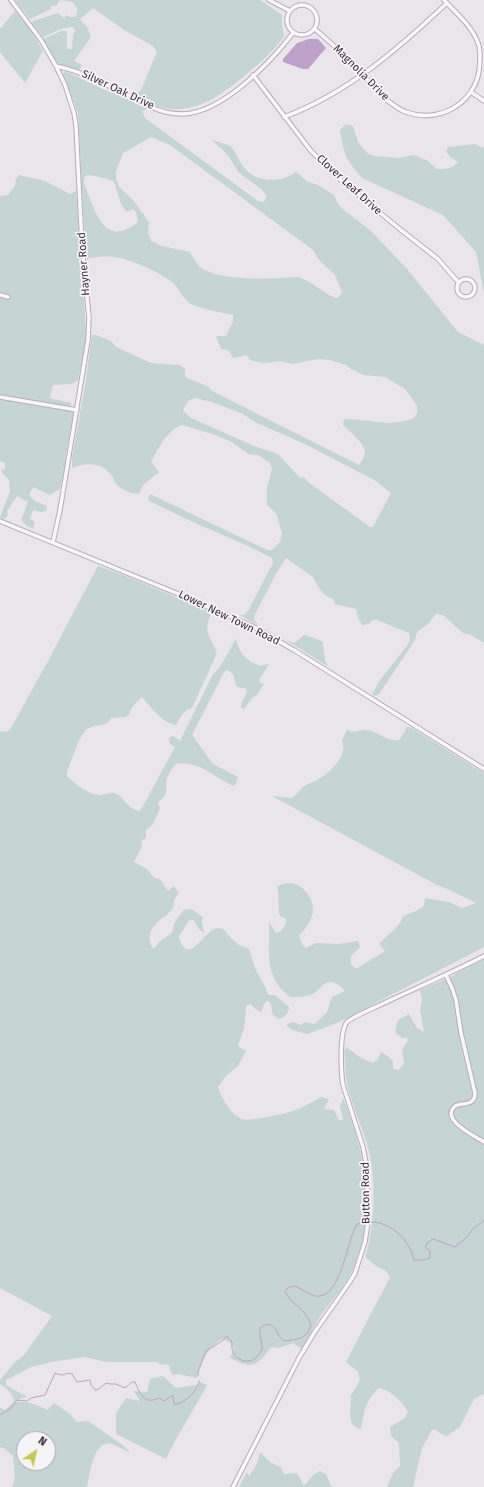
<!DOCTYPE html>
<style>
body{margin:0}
#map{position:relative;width:484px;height:1487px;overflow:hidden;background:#eae4eb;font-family:"Fira Sans",sans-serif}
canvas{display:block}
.north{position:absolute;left:16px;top:1431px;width:40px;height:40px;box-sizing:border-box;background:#f7f4f8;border:1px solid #ada4b0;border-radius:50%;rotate:34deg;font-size:11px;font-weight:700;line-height:16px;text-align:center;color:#3f2c43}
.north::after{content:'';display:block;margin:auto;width:14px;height:18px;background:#c5c950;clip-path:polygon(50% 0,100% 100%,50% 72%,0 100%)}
</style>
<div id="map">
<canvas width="484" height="1487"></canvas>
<div class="north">N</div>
</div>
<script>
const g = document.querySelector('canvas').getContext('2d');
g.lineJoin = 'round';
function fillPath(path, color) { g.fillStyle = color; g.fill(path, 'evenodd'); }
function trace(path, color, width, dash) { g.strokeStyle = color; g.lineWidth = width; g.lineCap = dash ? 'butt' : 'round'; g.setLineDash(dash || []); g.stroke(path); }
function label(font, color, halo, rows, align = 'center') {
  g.font = font + ' "Fira Sans",sans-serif'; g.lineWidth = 3.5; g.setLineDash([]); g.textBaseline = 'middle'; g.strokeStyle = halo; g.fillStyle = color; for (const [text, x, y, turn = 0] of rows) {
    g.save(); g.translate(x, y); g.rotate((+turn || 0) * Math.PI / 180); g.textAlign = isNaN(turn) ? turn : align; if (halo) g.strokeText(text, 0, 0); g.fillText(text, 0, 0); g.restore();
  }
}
fillPath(new Path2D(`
 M15,0H260L282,15V26L284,36C274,51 261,62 248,73C226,91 202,111 172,109C157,108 147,101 135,95L141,90L157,52L153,46L124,30L93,8L80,19L87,27L91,37L74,61L82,65L79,70L61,65L56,62L44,41V39L61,31H67V49H72L73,34L75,32L74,27L63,28L43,37L32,23L33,21L58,13L64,18L67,15L70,17H74L77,14V8L72,2L60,0L56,6H51V9L30,19Z
 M15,11L28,26L43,51L25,83L0,52V29Z
 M65,71L105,90L147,107V109L142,111L145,118L258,201L263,202L265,200L267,196L260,188L239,173L228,155L212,140L231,146C236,153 239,161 244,168C256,183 282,183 296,172L308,182L318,185L334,195L338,204L344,210L371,231L407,269L458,332L484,345V643L471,635L463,633L443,615L436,614L428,624L417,632L415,640L379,694L375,696L372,694L380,680L407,646L410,640L409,633L377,620H372L369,624L362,625L358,618L356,609L335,604L333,599L326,596L319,588L313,577L286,558L277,572L255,614L254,619L258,625L239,615H244L248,611L273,563L272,558L246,545L195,523L151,502L148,499L150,494L267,550H272L280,542L282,533L276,513L267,505V488L272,469L270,463L258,455L248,454L232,442L213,434L182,425C167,430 158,449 151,462L159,472L143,485L139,494C132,494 121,490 116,484C114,482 114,478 112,476C103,462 85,462 72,468V458L85,385L92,335H96L111,341L116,347L151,363L159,364L180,365L185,369V377L209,387L210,390L359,465C361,462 365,457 365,453C366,444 349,431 343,425L344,419C370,419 388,428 414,418L417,413V406L411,397L405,389L385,377L364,375L351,369L346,365L330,360L318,359L292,364L281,361L263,363L250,360L247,355L233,358L229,351L221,349L216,336H226L233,321V315C223,313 197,308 189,303C182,297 179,288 172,282C159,272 129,258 113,257C104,256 95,257 86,259L78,113L63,74ZM151,137L170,145L313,250L319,260L335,275L342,292L339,297L336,298C324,294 308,278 296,277C291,277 286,278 281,278C261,279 216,280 200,267C196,263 193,257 190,252L162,246L151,241L148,232L149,222L133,200L119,187L116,179V171L123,153ZM87,175L96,176L114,181L121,204L127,212L133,209L136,212L138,222C103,250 95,209 84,184V178ZM195,398L212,402L243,414L255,422L307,445L376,481L391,493L373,527H370L308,482L305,478L299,477L279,455L275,453L254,446L191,418L183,411C186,403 188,400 195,398Z
 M346,124L353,126L358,142L368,154L375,156L399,158L414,155L428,161L437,169C444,169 453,169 458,162L450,157L446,151L448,147L475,144L484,148V293L476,252L443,215L362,178C345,159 344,154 340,130Z
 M19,175L45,181L70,194L76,191L86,330L85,346L78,380L72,384L53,385L50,398L71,403L70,407L0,395V196L8,195L15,186L16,179Z
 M0,399L74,412L65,459L66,463L60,489L50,495L33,487L29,495L35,501L47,506L46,511L41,512L33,510L30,519L35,522L33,529L27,526L21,520L28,502L17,496L7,511L8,515L5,519L0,517L10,491L9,480L3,474L1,470L5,469V463L0,461Z
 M98,566L123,575L212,612C202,632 210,635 217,653L192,708C182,711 181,717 176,725C161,722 152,708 142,697L132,707L129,715L125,717L111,718C107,729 93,722 85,731C77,741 72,760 67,771V776C75,784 90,796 102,795C108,794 112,791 117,794C126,799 126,808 139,811L142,808L175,747L170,744L169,738L173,736L180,741L213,674C221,669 230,648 236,639C239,653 246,661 260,666L269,664L259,680L260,683L264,684L256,696L253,697L244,709L241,708C240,701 247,696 247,689L237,687C233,679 236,674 227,670L224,672L192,735L213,764L238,777L236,784L234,786C215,778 197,759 176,764C172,768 169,773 167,778C164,789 171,794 158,802L160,808L153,824L146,830V838L141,841L142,847L134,862L147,869L154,878L160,879L168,891L174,886L179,893C177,895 175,898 174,901C173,903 174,905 173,907C171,913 163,917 159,921C150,928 146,940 154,949L159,942L172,933L174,924L179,916L184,910L191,909L203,917L202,921L204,933L198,928L194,920H189L179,937C188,969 204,930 217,928C218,928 223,929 223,929L232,939L239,945L249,949C252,955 252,962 255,968C259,977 266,986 268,995H275L289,1007C289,1013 284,1018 279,1019C268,1013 274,1010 270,1002L267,1001L264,1004L261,1012L257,1010L250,1004L246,1006L244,1028L238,1046L242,1049L246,1051L238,1066L226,1076L218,1087C222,1099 229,1112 241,1119C248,1122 284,1114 293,1111C303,1108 312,1102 321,1097L329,1099L324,1109L334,1110L339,1120H343L340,1106L343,1098C366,1155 378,1211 353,1269C345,1286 332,1300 322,1314C315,1324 308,1338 302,1349L293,1343L279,1348L271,1347C257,1367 252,1369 230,1358L234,1349L231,1343L222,1339C210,1347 206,1353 200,1366C198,1371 200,1374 197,1378L178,1374L172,1375L169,1365L166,1364L161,1365L157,1362H106L84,1357L51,1362L31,1367L6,1380V1385L27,1397L21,1398L15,1402C27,1401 36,1404 47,1410L54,1403L70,1414L77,1422L88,1421L124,1446L130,1453C124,1450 118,1446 112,1444C93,1439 90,1475 87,1487H12L15,1479L13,1456L5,1449L0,1447V1408L5,1410L14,1402C13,1394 7,1388 0,1384V1380L15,1362L24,1355L52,1316L0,1288V731L7,732L11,728L48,661ZM24,1439H48V1463H24Z
 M304,635L322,641L323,643L325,661L329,667L286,640L294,643Z
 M406,727H410L484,773V947L337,1023L307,1034L292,1030L286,1025L293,1022L301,1025L305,1022L315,1024L327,1012L332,997L345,991C338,983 330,978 322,986C319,988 317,991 315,993C307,997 298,997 290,997C263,976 270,952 269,922L276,933L282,930L285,925L286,919L280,916C277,906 280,897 277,887C293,875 314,892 313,911C312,921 305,928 299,936L302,944L306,948L316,943L338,944L358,941L360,947L351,956V964L356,969L385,951L379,944C387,934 399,929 403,916L416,911L424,906L425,898L449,902L462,908L476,903C463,897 451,890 437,885L272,796L292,798C297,795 300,789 306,785C309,783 314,782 317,780C331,772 348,756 342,740L347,730C356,734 356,730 365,730C377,730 385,742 399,740L405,731Z
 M484,959V1394L474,1399L460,1427L447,1436L441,1434L436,1430H432L422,1448L413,1487H387L393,1473L400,1466L399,1443L391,1436L390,1427L405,1418L408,1411C400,1400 392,1391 379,1388C365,1400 365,1411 361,1428L358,1429L352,1424L350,1416L351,1395L357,1386L360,1379L358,1372L346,1362L390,1277L386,1271L376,1266L365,1257C375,1230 376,1179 369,1151C363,1127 350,1103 346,1078C345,1069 345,1060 344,1051L346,1047L361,1058L373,1063L377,1060L381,1052L386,1055L393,1061V1069L399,1070L404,1063L402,1050L408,1040L407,1038H402L395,1032L398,1020L409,1014L417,1028L424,1032L420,1010L422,1000L420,990L453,976L460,969L477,963Z
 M163,1376L176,1388L197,1385L200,1382L207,1385C194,1410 178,1433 166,1459L116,1434V1413L126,1398L140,1401L134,1391L147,1392L150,1379Z
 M260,1452L271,1463L281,1467L284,1474L297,1473L304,1486L313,1475L320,1471L326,1474L331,1486L333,1487H239L247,1472L249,1476C255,1469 258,1462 260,1452Z`), '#c5d5d3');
fillPath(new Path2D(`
 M309,39H318L326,48L308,69H303L283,62V59L297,43Z`), '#bda1c9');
trace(new Path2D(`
 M371,1222C392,1222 410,1241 414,1260H424L430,1258V1251L425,1247L428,1242L433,1239L455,1247L467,1237L472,1230L484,1220
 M198,1375V1372L206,1351L222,1341L227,1336L232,1342C229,1361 253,1369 261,1351C265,1344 257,1337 261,1327C276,1318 275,1335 284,1341C298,1339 305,1340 311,1326C307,1308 291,1306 285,1291L289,1287L295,1286C300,1288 310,1295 315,1296C341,1301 347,1239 357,1224L365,1223
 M0,1415L10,1409L17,1400L27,1401L31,1398L45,1395L55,1373C60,1375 63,1376 67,1373L72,1374L77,1382L90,1380L91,1385L95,1390L99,1389L106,1383L110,1384H116L125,1388L132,1382H135C140,1394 144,1405 159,1398L164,1401L173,1395L174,1404C183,1405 199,1390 199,1381`), '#bda1c9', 1);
const minor = new Path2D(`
 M11,0L41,40L56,66L65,85L74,113L76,125L82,246L89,318L88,340L60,510L53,542
 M269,0L290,11
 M287 20a15 15 0 1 1 30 0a15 15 0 1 1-30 0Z
 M315,29L341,52L388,101C394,105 399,110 406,112C438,124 474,104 479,71C480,63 481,51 478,43C472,26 456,13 444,0
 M56,66C86,72 113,89 140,101C144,103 147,106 151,107C160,111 173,114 183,114C222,113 271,62 293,33
 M253,75L311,151L344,183L401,230L438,259L459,283
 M471,92L484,101
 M284,117C348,93 398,49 447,3
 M457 288a9 9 0 1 1 18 0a9 9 0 1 1-18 0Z
 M0,295L8,297
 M0,397L77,410
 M0,521L181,595L254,627L294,650L484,769
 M446,975L452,988L456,1000L461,1033L475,1093C475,1096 475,1099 472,1101C467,1106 459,1102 454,1107C441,1120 476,1137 484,1142
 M233,1487L299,1358L314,1333L349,1283L355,1273L365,1242L368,1222L367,1168L363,1147L343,1085C341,1072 339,1032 347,1022C352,1017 374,1008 382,1004C416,988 451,973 484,956`);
trace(minor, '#b7adb9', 5.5);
trace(minor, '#f9f7f9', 3.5);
label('11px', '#3f2c43', '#f7f4f8', [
 ["Magnolia Drive",361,73,45],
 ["Silver Oak Drive",118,90,25],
 ["Clover Leaf Drive",349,185,42],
 ["Hayner Road",84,264,-94],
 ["Lower New Town Road",229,618,26],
 ["Button Road",366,1193,-91]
]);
</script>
